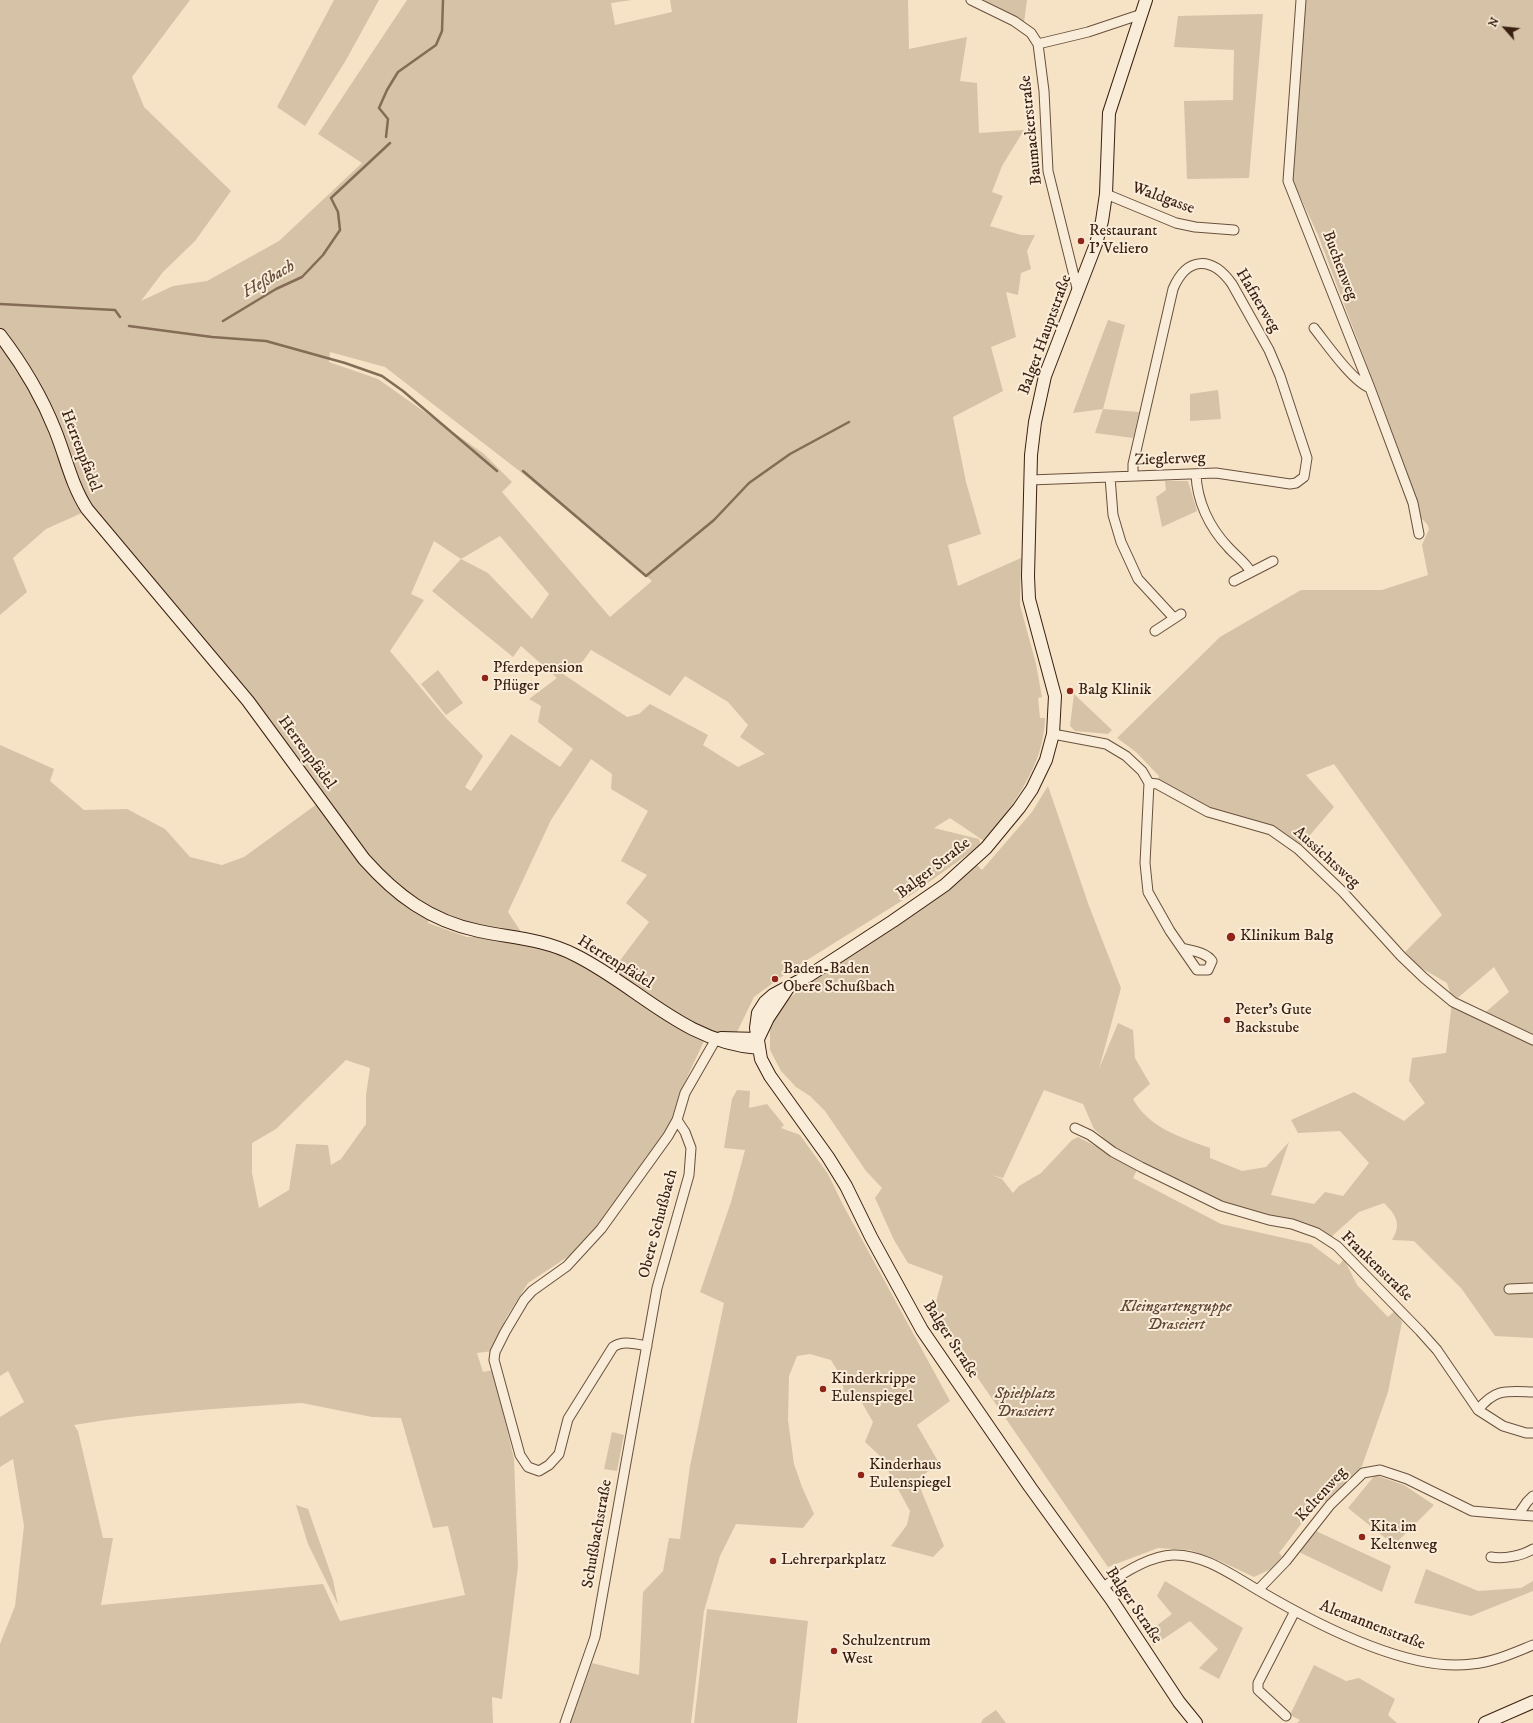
<!DOCTYPE html>
<meta charset="utf-8">
<style>
body{margin:0}
#map{position:relative;width:1533px;height:1723px;overflow:hidden;background:#f6e3c5;font-family:"IM FELL DW Pica",serif}
canvas{display:block}
.north{position:absolute;left:1485px;top:8px;width:40px;height:40px;-webkit-text-stroke:3px #f9edd9;paint-order:stroke;rotate:297deg;font-size:11px;font-weight:700;line-height:16px;text-align:center;color:#3a1f10}
.north::after{content:'';display:block;margin:auto;width:14px;height:18px;background:#3a1f10;clip-path:polygon(50% 0,100% 100%,50% 72%,0 100%)}
</style>
<div id="map">
<canvas width="1533" height="1723"></canvas>
<div class="north">N</div>
</div>
<script>
const g = document.querySelector('canvas').getContext('2d');
g.lineJoin = 'round';
function fillPath(path, color) { g.fillStyle = color; g.fill(path, 'evenodd'); }
function trace(path, color, width, dash) { g.strokeStyle = color; g.lineWidth = width; g.lineCap = dash ? 'butt' : 'round'; g.setLineDash(dash || []); g.stroke(path); }
function label(font, color, halo, rows, align = 'center') {
  g.font = font + ' "IM FELL DW Pica",serif'; g.lineWidth = 4; g.setLineDash([]); g.textBaseline = 'middle'; g.strokeStyle = halo; g.fillStyle = color; for (const [text, x, y, turn = 0] of rows) {
    g.save(); g.translate(x, y); g.rotate((+turn || 0) * Math.PI / 180); g.textAlign = isNaN(turn) ? turn : align; if (halo) g.strokeText(text, 0, 0); g.fillText(text, 0, 0); g.restore();
  }
}
fillPath(new Path2D(`
 M0,0H190L132,77L144,107L231,191L195,241L163,272L141,301L173,286L207,281L279,241L362,163L318,134L407,0H632L611,3L615,25L672,12L670,0H908L909,49L967,37L960,81L977,83L979,133L1024,130L1002,166L992,192L1003,196L990,226L1021,235H1035L1027,251L1031,269L1021,273L1018,295L1006,292L1016,337L991,347L1003,391L953,417L966,482L981,534L948,545L958,586L1021,558L1020,605L1036,664L1042,697L1038,698L1040,718H1045C1044,766 1013,805 984,841L950,818L934,828L979,839L981,845L908,897L791,970L754,997L737,1032L707,1035L679,1094L668,1132L597,1227L575,1252L528,1283L506,1318L493,1351L477,1353L483,1372L493,1370L514,1459L518,1566L502,1699L492,1697L493,1723H0V1644L15,1606L24,1526L13,1459L0,1467V1417L24,1402L8,1371L0,1376V745L54,769L50,781L84,810L127,809L165,829L190,857L222,865L244,857L317,804L353,853L392,894L407,905L429,917L428,923L467,937H521L465,928L432,912L408,897L391,882L367,858L283,743L103,523L81,489L55,416L34,375L0,329ZM330,352L385,367L522,473L652,581L610,617L502,492L512,482L484,454L378,379L329,362ZM500,536L549,594L532,619L488,573L461,559ZM434,541L461,559L432,591L513,657L521,646L557,678L529,699L541,706L538,722L573,749L560,767L511,734L471,791L465,787L483,756L446,718L390,651L424,600L411,594ZM591,650L670,696L685,676L728,702L748,725L740,737L765,754L738,767L703,745L708,735L650,704L639,714L627,717L563,674L583,661ZM591,759L612,774L611,789L648,811L621,861L647,875L626,903L649,922L609,975C579,957 559,946 525,938L508,912L551,820ZM346,1060L370,1068L366,1095V1124L341,1159L331,1165L328,1145L296,1144L289,1190L259,1208L252,1173V1143L276,1129ZM302,1403L372,1417L401,1418L433,1528L448,1526L465,1595L340,1621L323,1584L101,1605L113,1538H103L78,1431L74,1425C150,1412 226,1408 302,1403Z
 M334,0H379L346,60L305,126L277,107Z
 M985,0H1027L1024,23L984,2Z
 M1305,0H1533V1338L1495,1336L1461,1288L1414,1241L1392,1240C1402,1224 1396,1215 1384,1203L1359,1212L1331,1237L1221,1206L1116,1149L1094,1129L1083,1104L1044,1090L1003,1178L992,1175L1002,1179L1013,1193L1019,1186L1041,1173L1072,1140L1078,1137L1138,1168L1133,1178L1221,1224L1311,1244L1339,1265L1344,1259L1357,1285L1388,1317L1395,1311L1402,1322L1388,1392L1362,1466L1327,1502L1321,1498L1279,1553L1283,1557L1271,1569L1254,1577L1220,1561L1190,1550L1158,1548L1108,1567L933,1313L943,1276L908,1263L894,1240L875,1198L882,1188L866,1171L825,1111L810,1096L796,1087L781,1071L770,1050V1028L786,1001L825,969L975,863L982,870L1032,812L1048,786L1089,906L1121,988L1099,1069L1118,1023L1133,1030L1135,1058L1150,1084L1133,1099C1149,1128 1180,1137 1210,1148V1158L1242,1171L1266,1167L1289,1142L1271,1195L1314,1204L1325,1192L1343,1196L1369,1163L1340,1131L1298,1133L1291,1120L1354,1092L1404,1121L1425,1103L1409,1081L1412,1058L1446,1053L1452,1002L1481,1016L1509,992L1494,967L1453,1002L1447,983L1401,956L1442,915L1334,764L1306,775L1334,807L1298,849L1271,830L1238,821L1157,784L1159,776L1136,752L1117,738L1220,637L1301,590H1382L1428,575L1422,545L1429,529L1427,524L1420,517L1417,500L1393,434L1318,235L1292,179Z
 M1263,14L1249,178L1187,179L1184,101L1233,100L1234,50L1174,47L1178,16Z
 M1108,320L1125,325L1103,409L1139,412L1133,438L1095,433L1103,409L1073,413Z
 M0,344L43,410L84,512L46,529L13,558L27,592L0,615Z
 M1218,390L1221,419L1190,421V394Z
 M1165,481H1188L1197,511L1162,527L1156,497L1166,490Z
 M438,670L463,703L446,715L421,684Z
 M1074,694L1112,730L1108,734L1075,731L1070,726Z
 M737,1090L750,1091L749,1108L767,1104L784,1125L781,1128L800,1135L828,1174L842,1203L950,1401L917,1425L939,1463L917,1480L944,1546L933,1557L891,1546L907,1525L910,1511L880,1456L865,1442L873,1422L862,1403L844,1391L840,1375L831,1360L810,1354L797,1356L789,1376L788,1420L794,1464L802,1487L814,1514L803,1528L736,1524L720,1556L704,1611L691,1723H570L592,1663L639,1675L643,1592L663,1571L669,1538L680,1539L690,1466L724,1303L700,1292L731,1202L745,1150L724,1148L732,1099Z
 M612,1432L624,1435L617,1471L604,1469Z
 M1375,1475L1404,1485L1434,1505L1394,1545L1348,1508Z
 M296,1505L308,1509L333,1580L338,1605L308,1544Z
 M1316,1531L1391,1566L1382,1592L1299,1552Z
 M1426,1569L1478,1591L1521,1588L1533,1581V1591L1471,1616L1414,1603Z
 M1165,1581L1243,1628L1219,1679L1199,1668L1218,1649L1190,1621L1153,1646L1147,1633L1172,1614L1157,1596Z
 M707,1609L808,1621L797,1723H694Z
 M1314,1665L1346,1681L1359,1678L1395,1699L1388,1715L1397,1723H1297L1300,1720L1290,1715Z
 M996,1710L1006,1723H981L983,1719Z`), '#d6c2a6');
trace(new Path2D(`
 M386,137L388,119L379,108L387,90L398,72L436,45L442,31L443,0
 M0,304L115,310L120,317
 M223,321L276,289L302,277L323,255L340,230L338,212L331,198L390,143
 M129,326L212,337L266,341L345,363L382,376L403,391L497,471
 M523,471L646,576L714,520L749,483L790,454L849,422`), '#846c57', 2.5);
const street = new Path2D(`
 M971,0L1014,21L1031,33L1038,44L1044,91L1048,171L1078,292
 M1301,0L1288,181L1370,388L1413,503L1419,534
 M1038,44L1088,32L1142,14
 M1106,194L1176,223L1195,227L1234,230
 M1314,328C1326,343 1353,382 1370,388
 M1196,474C1197,501 1209,527 1228,547C1236,556 1245,562 1251,572
 M1110,477L1113,515L1121,542L1138,579L1173,617
 M1030,480L1216,473L1290,484L1296,483L1304,477L1307,458L1280,376L1269,350L1232,284C1212,256 1187,256 1173,289L1133,464V476
 M1234,581L1273,561
 M1155,631L1181,614
 M1053,734L1106,744L1126,756L1142,771L1149,783L1145,863L1148,892L1170,931L1197,970H1208L1212,961C1206,952 1192,951 1182,948
 M1149,783L1157,784L1208,812L1271,830L1298,849L1343,892L1401,956L1424,978L1453,1002L1533,1040
 M1075,1128L1090,1135L1113,1152L1141,1167L1221,1206L1269,1220L1292,1224L1317,1233L1337,1246L1420,1331L1437,1350L1478,1410L1503,1426L1526,1433H1533
 M1509,1289L1533,1288
 M647,1346C635,1344 623,1340 613,1347L568,1419L559,1454L549,1465L539,1471L528,1467L520,1455L494,1360L495,1352L505,1332L524,1300L532,1291L567,1266L601,1229L668,1136L677,1120L685,1093L716,1039
 M1478,1410C1495,1388 1507,1391 1533,1392
 M1533,1496L1527,1502L1518,1515L1533,1516
 M1491,1557C1504,1559 1522,1556 1533,1549
 M1102,1588C1121,1574 1149,1556 1173,1555C1204,1554 1232,1575 1258,1590C1314,1623 1408,1673 1472,1664C1494,1662 1513,1653 1533,1645
 M1258,1590L1286,1561L1330,1505L1363,1473L1380,1470L1407,1479L1472,1511L1518,1515
 M1286,1716L1258,1690V1683L1295,1611
 M565,1723L595,1637L657,1288L689,1175L691,1148L685,1132L677,1120`);
const secondary = new Path2D(`
 M1146,0L1109,113L1106,194L1102,221L1096,244L1045,376L1035,422L1031,455L1028,576L1029,599L1055,696L1053,734L1046,760L1032,789L1019,808L986,848L945,885L893,921L810,975L773,995L765,1002L758,1013L756,1028L761,1059L770,1076L828,1157L846,1186L871,1237L922,1330L1030,1487L1111,1599L1179,1702L1196,1723
 M0,335C23,365 41,395 55,430C66,457 71,484 87,509L248,701L364,859C396,895 430,921 479,931C512,938 544,939 575,955C638,986 684,1043 759,1048
 M721,1038L758,1039
 M758,1039L768,1018L788,988
 M1485,1723L1533,1702`);
trace(street, '#69503d', 11);
trace(secondary, '#3a1f10', 14);
trace(street, '#f9edd9', 9);
trace(secondary, '#f9edd9', 12);
for (const [x, y, r, color] of [
 [1081,241,4,"#8f2418"],
 [485,678,4,"#8f2418"],
 [1070,691,4,"#8f2418"],
 [1231,937,5,"#8f2418"],
 [775,979,4,"#8f2418"],
 [1227,1020,4,"#8f2418"],
 [823,1389,4,"#8f2418"],
 [861,1475,4,"#8f2418"],
 [1362,1537,4,"#8f2418"],
 [773,1561,4,"#8f2418"],
 [834,1651,4,"#8f2418"]
]) { const dot = new Path2D(); dot.arc(x, y, r, 0, 2 * Math.PI); g.fillStyle = color; g.fill(dot); trace(dot, '#f9edd9', 1.5); }
label('16px', '#3a1f10', '#f9edd9', [
 ["Baumackerstraße",1032,130,-96],
 ["Waldgasse",1163,199,20],
 ["Buchenweg",1339,266,69],
 ["Hafnerweg",1257,301,59],
 ["Balger Hauptstraße",1046,335,-70],
 ["Herrenpfädel",80,451,69],
 ["Zieglerweg",1170,460,-2],
 ["Herrenpfädel",306,753,54],
 ["Aussichtsweg",1326,858,42],
 ["Balger Straße",934,869,-38],
 ["Herrenpfädel",615,963,32],
 ["Obere Schußbach",659,1224,-75],
 ["Frankenstraße",1376,1267,44],
 ["Balger Straße",950,1340,57],
 ["Keltenweg",1322,1495,-48],
 ["Schußbachstraße",598,1534,-80],
 ["Balger Straße",1133,1606,56],
 ["Alemannenstraße",1372,1626,21]
]);
label('16px', '#3a1f10', '#f9edd9', [
 ["Restaurant",1089,232],
 ["I' Veliero",1089,250],
 ["Pferdepension",493,669],
 ["Pflüger",493,687],
 ["Balg Klinik",1078,691],
 ["Klinikum Balg",1240,937],
 ["Baden-Baden",783,970],
 ["Obere Schußbach",783,988],
 ["Peter's Gute",1235,1011],
 ["Backstube",1235,1029],
 ["Kinderkrippe",831,1380],
 ["Eulenspiegel",831,1398],
 ["Kinderhaus",869,1466],
 ["Eulenspiegel",869,1484],
 ["Kita im",1370,1528],
 ["Keltenweg",1370,1546],
 ["Lehrerparkplatz",781,1561],
 ["Schulzentrum",842,1642],
 ["West",842,1660]
], 'left');
label('italic 16px', '#614836', '#f9edd9', [
 ["Kleingartengruppe",1176,1308],
 ["Draseiert",1176,1326],
 ["Spielplatz",1025,1395],
 ["Draseiert",1025,1413]
]);
label('italic 17px', '#654c3a', '#f9edd9', [
 ["Heßbach",269,280,-30]
]);
</script>
